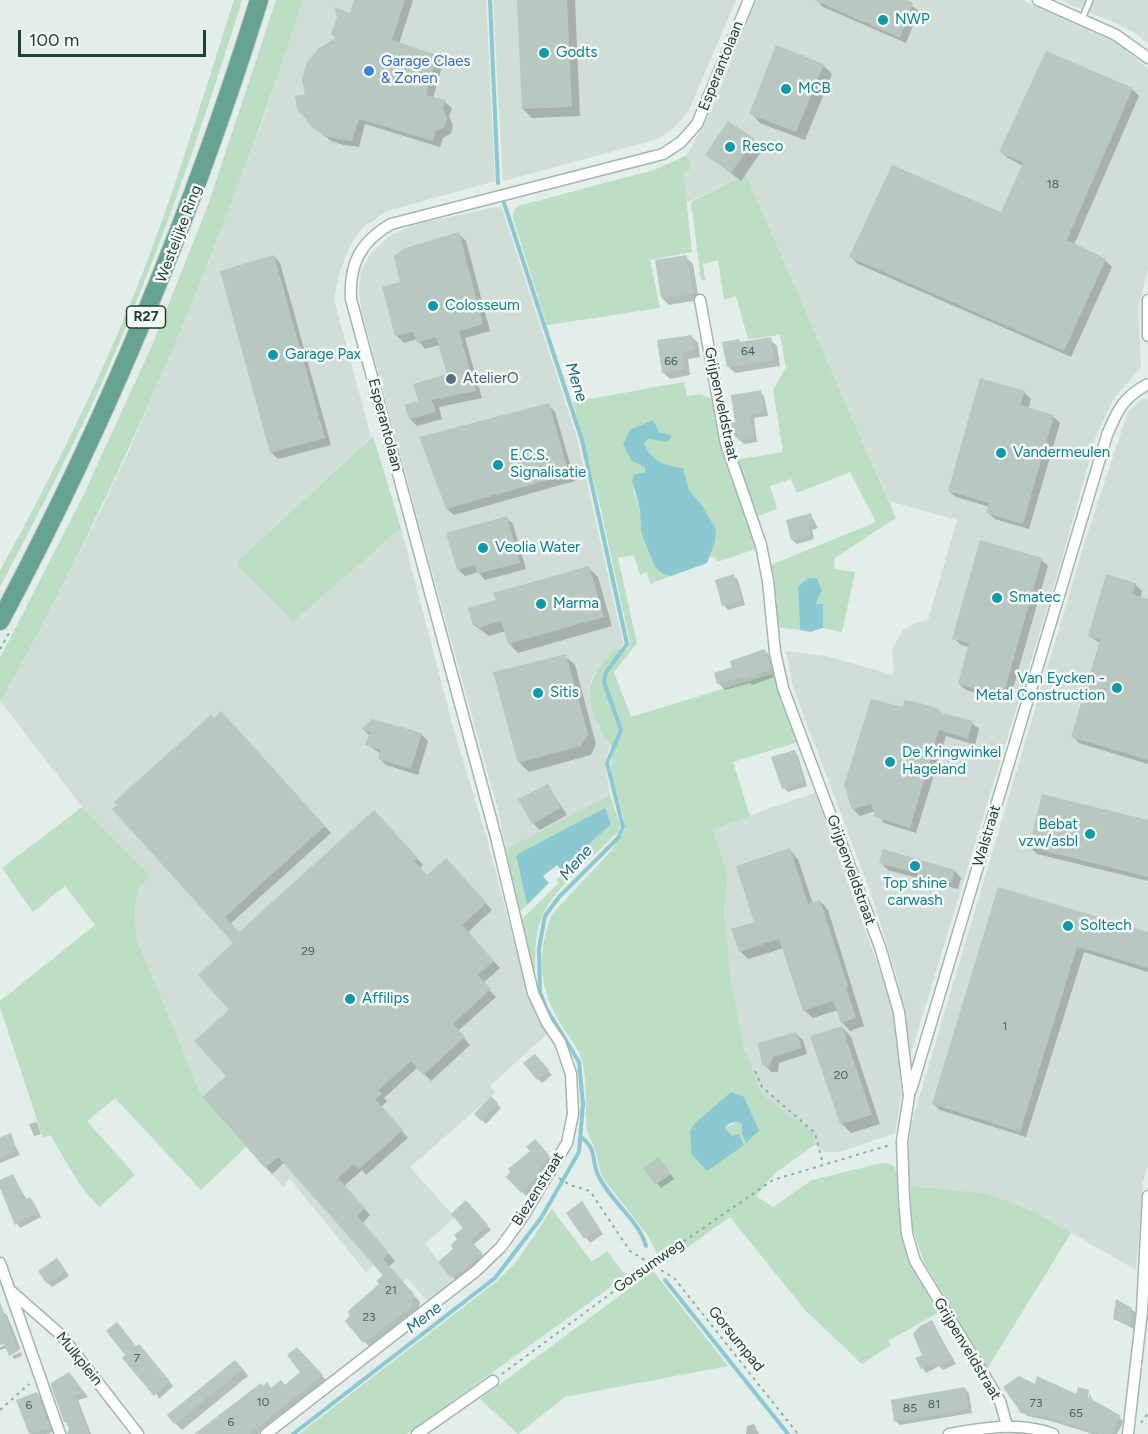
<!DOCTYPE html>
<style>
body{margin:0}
#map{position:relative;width:1148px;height:1434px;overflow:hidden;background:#e3ede9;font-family:Figtree,sans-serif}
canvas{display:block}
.scale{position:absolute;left:18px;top:30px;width:188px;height:27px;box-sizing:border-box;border:3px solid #223f37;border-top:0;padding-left:8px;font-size:18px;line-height:21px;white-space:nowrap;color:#223f37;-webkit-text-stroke:4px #f4f9f7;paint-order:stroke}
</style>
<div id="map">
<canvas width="1148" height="1434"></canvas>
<div class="scale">100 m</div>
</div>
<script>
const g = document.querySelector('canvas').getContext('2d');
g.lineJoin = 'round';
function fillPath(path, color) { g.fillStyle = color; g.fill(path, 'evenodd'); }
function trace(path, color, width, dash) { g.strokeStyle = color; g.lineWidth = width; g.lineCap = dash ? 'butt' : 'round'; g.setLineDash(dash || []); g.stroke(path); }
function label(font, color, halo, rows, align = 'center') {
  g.font = font + ' Figtree,sans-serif'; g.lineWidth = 5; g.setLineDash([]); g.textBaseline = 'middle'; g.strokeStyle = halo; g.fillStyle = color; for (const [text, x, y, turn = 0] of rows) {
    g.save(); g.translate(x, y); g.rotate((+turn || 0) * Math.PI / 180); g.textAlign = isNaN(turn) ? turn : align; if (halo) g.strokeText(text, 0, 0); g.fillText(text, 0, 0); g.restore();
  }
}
fillPath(new Path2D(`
 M303,0H486L495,181L387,211L363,227L350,246L339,274L334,299L371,437L235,563L293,622L401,528L454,731L487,839L529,999L549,1032L490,1086L495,1093L410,1167L455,1217L425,1244L456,1284L429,1303L407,1278L395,1289L374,1266L366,1272L290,1179L283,1187L202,1097L136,937L135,905L140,887L148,879L149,874L82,807L1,702L91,530L129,451L210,259L263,120Z
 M493,0H736L688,112L673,129L658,139L503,181Z
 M756,0H1022L1118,44L1148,69V269L1138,309L1141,367L1114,398L1096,436L1062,559L911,1053L897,978L873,899L793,687L786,651L825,656L894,675L892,650L902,631L915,623L928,620L957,520L889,501L746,176L686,203L683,172L692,169L687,155L711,111Z
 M1060,0H1148V43L1135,33L1111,21Z
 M501,206L577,438L623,643L619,650L615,649L592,677L589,689L592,705L610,745L605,763L610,795L506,849L499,814L415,509L361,308L359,288L361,272L371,253L391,235L418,224Z
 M1142,399H1148V1165L1143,1182L1136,1270L1031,1210L985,1193L910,1186L908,1161L911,1125L1087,535L1128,412Z
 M815,793L893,1006L899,1054L901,1097L895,1133L839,1152H826L815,1145L812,1133L768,1099L759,1086L750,1064L744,1047L731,979L726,937L724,913L728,875L713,828Z`), '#d1ddd7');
fillPath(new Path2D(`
 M234,0H242C199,139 151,277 90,409C61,469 31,528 0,587V571C54,472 108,365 148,259C180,174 206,87 234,0Z
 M276,0H303C224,243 124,479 0,703V658L83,496L153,343L208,205Z
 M687,155L692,169L683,172L692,252L650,260L660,308L547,325L513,218L514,210L518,206L654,170Z
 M746,175L896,518L835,558L834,569L855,572L842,632L823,628L822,605H816L822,590L808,578L798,587L800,630L778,627L771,565L876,522L850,472L797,493L791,479L770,486L777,509L755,517L734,460L783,452L773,390L786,367L780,335L748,339L736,296L724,300L718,260L703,264L705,280H701L691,202Z
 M684,382L687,396L700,394L712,399L722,446L756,549L717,562L716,558L709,556L715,542L701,504L689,490L683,468C662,466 653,462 643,443L648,439L661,441L665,433L659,432L654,426L630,430L623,444L638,464L645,468V472L640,473L633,490L640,509L641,532L663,574L671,576L650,584L647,572L640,575L634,555L618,558L637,643L614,672L631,717L775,673L798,742L733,762L750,816L713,829L728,875L724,913L731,979L744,1047L759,1087L768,1099L813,1133L815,1145L775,1173L756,1196L773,1207L812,1180L878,1164L888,1163L894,1166L899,1178L908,1256L938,1313L888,1341L891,1345L862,1364L805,1310L730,1217L666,1263L657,1254L648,1236L603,1178C598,1167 598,1157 594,1147C592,1141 588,1136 587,1130C584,1109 588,1086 583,1065C580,1050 569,1037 561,1024C539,990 536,953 552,914L611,851L625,829C624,808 613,791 611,770C610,764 613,758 613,752C613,746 605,737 602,732C583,690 585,682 615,649L626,650L630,643L599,501L573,402ZM744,1097L746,1143L742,1124L736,1122L725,1128L732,1136L691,1154L690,1131Z
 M373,436L401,528L293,622L235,563Z
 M610,795L620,825L618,832C595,855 552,889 541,919C534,938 535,959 535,979L521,920L559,883L556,880L564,873L561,870L611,824L516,855L527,905L519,912L506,849Z
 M82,807L149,874L148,879L140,887L135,905L136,937L202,1097L246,1147L201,1190L115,1098L87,1121L135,1175L99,1207L82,1188L50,1135L43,1138L0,1007V1001L95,925L65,886L33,912L2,868Z
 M910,1186L985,1193L1031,1210L1071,1233L987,1369L924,1262L912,1227Z
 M552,1209L592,1262L607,1251L626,1276L407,1434H299L496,1282L517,1261Z
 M653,1271L728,1366L565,1397L518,1434L480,1399Z`), '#bcdec5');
fillPath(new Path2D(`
 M653,420L659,432L671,435V438L667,442L648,439L644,443C651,461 664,466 683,468L689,490L701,504L716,529L715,542L707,563L671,576L663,574L655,567L641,532L640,509L632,480L634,475L645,472V468L631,460L623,444L630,430Z
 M808,578H817L822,590L816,604H823V628L810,632L800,630L798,587Z
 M605,808L611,824L561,870L557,865L543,876L549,883L527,905L516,855Z
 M731,1092L744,1097L759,1130L746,1143L742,1133V1124C736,1120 729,1122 725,1128L732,1136L739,1134L744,1145L707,1171L691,1154L690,1131L695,1123Z`), '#8bc8d2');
fillPath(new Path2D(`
 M356,0H413L399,44L436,56L443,63L433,98L445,102L452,108L449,116L453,126L451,133L443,138L440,147L365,124L359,147L344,145L331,141L314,127L306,97L351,14Z
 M518,0H575L580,116L532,118L523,109Z
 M817,0H903L919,11L906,43L823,7Z
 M823,65L832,74L805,140L760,123L751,113Z
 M1132,89L1139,96L1074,245L1105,260L1112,267L1071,357L858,264L851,257L1001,214L1023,166L1008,158L1001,152Z
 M729,123L763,149L741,181L707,155Z
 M459,234L466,241L490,331L465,338L482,398L439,407L442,419L417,426L410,419L420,402L449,375L440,345L425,349L417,339L404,343L396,335L402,283Z
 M274,256L280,263L331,445L278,459L271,452Z
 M686,257L693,264L699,300L669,305L662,298Z
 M691,336L698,343L700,357L688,359L690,375L670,379L663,372Z
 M770,339L777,346L780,366L735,373L728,366L742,344Z
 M760,392L764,396L768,416L754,418L757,442L744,444L733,434L737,423Z
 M1024,392L1031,399L1028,409L1053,416L1060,423L1029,529L995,519L988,513L990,507L956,497L949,491Z
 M548,405L555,412L575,481L454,515L447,509Z
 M811,515L818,528L812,530L814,539L797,544L792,540Z
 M507,518L513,524L526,569L485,580L478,572L465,576L458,569Z
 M1041,559L1048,566L1009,703L966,690L959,684L969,647L961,645L954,638Z
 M589,568L598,577L612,626L518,653L509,643L506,631L489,636L474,625L498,601Z
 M734,576L738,580L745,605L728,610L724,605Z
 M1135,584L1142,591L1140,598L1148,601V764L1079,743L1073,736L1101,644L1089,636Z
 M765,651L771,657L777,676L752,685L750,683L725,690L718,683L734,668Z
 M565,656L575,665L596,744L591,755L529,772L520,763Z
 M904,709L938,710L943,714L972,723L979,729L975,745L946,736L916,833L884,823L875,811L860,816L854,810L846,785Z
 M228,719L331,833L230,924L239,934L381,818L423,865L419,869L427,877L453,867L492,910L468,932L500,968L483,983L496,997L458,1031L470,1045L431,1081L418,1067L384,1098L387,1101L381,1107L408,1138L366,1175L362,1170L344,1186L370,1215L362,1224L395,1261L388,1267L420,1302L417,1316L371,1349L347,1321L381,1284L385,1275L285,1162L272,1174L266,1167L228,1076L235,943L114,809L214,720Z
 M363,729L421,734L428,741L418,775L386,765L379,758L381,754L367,744L370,736Z
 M794,751L798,756L807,786L788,792L784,788Z
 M548,786L567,815L540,830L533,823Z
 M1148,822V881L1037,854L1030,847Z
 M790,850L798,859L813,904L820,901L828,910L864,1026L850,1031L842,1022L838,1010L813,1018L804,1010L784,948L748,959L740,951Z
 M884,851L955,871L961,878L958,889L888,870L881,863Z
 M999,888L1148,933V972L1084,952L1026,1137L940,1110L934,1104Z
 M842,1027L851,1037L880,1124L851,1133L842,1124L812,1037Z
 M796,1034L803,1040L807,1054L779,1063L778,1072H772L765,1066L760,1044Z
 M539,1060L552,1075L542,1083L538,1079Z
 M491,1098L501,1108L486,1124L476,1114Z
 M37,1122L41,1134L34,1136L29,1124Z
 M10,1135L20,1155L0,1163V1139Z
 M539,1145L552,1160L538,1184L526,1196L508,1177Z
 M663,1163L674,1179L661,1188L646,1169Z
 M13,1176L27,1200L30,1198L34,1203L41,1217L20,1228L8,1209L11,1208L0,1185V1182Z
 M466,1203L491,1230L473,1245L485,1259L456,1281L452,1277L455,1249L465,1228Z
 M582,1203L603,1234L590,1243L568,1213Z
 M61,1264L69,1276L52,1287L48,1283Z
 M1131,1309L1136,1313L1134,1329L1114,1319Z
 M0,1310L7,1315L19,1345L20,1349L10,1354L7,1348L0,1350V1347L12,1342L0,1344Z
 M932,1322L956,1364L943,1370L939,1366L926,1373L917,1359L924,1356Z
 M136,1348L143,1350L173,1386L159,1399Z
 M296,1349L326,1380L258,1434H197L267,1384L272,1389L285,1387L303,1372Z
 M21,1352L22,1356L14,1359L12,1356Z
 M242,1368L248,1376L182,1430L175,1423Z
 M74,1379L88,1397L78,1400L91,1434H73L65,1421Z
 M1036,1386L1077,1396L1088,1391V1404L1090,1393L1092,1401L1124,1421L1117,1434H1093L1051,1421L1027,1416L1023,1412Z
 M965,1389L969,1393L972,1413L900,1425L896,1421Z
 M37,1393L41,1398L53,1432L47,1434H31L18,1401Z
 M754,1424L759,1434H746L747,1426Z`), '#0003');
trace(new Path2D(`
 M490,0L498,183
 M581,1137C599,1151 590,1160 599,1177C612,1203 638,1219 646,1246
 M665,1280L788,1434
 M293,1434L495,1278L541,1218L579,1152L583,1104L579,1062L546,1008L540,992L539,948L545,916L559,897L618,838L623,827L607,763L621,730L604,682L606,672L627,644L582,440L504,203`), '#8bc8d2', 4);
fillPath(new Path2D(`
 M354,0H405L392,40L437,55L426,95L446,100L443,109L447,118L444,127L436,131L433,141L359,119L352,141L336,139L323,135L313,128L297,109L295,96L305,95L302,79L307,62L319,48L335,38L331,33L337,17L334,7L350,13Z
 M517,0H567L572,107L522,109Z
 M814,0H907L913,3L900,38Z
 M776,45L824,64L796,132L749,114Z
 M1046,51L1133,88L1067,240L1106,259L1064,351L849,257L892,165L1001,212L1023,163L999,152Z
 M728,121L755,139L731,173L705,155Z
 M459,232L483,324L459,331L476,391L432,400L436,412L409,419L404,405L418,401L413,384L447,374L436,337L417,343L413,332L395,336L382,287L400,282L394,256L405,248Z
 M274,255L325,438L270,453L220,271Z
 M687,255L693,294L661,298L655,260Z
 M692,335L694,350L682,353L684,369L662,373L657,340Z
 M771,337L774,359L727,367L722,342L739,339L740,342Z
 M980,378L1025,391L1020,405L1054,415L1023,524L986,513L989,503L948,491Z
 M761,390L764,412L750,414L754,438L739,441L737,433L732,434L730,423L735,422L731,395Z
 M549,403L569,474L446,509L419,437Z
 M811,513L814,524L809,526L811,535L791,540L786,520Z
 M507,516L520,563L477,574L475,565L457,570L446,533Z
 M980,540L1042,558L1003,697L958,684L969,643L952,639Z
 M589,566L604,617L508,644L501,621L478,628V625L473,626L468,608L496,600L493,593Z
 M734,574L741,601L722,606L715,580Z
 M1106,574L1136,583L1132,594L1148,599V760L1071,737L1100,640L1088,636Z
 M765,649L771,669L744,679L743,676L717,684L714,673L732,667L730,661Z
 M566,654L588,734L581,746L518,763L493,672Z
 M871,699L903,707L904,700L917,702L939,709V712L973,721L968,739L939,730L910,828L875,817L871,804L852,810L844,785Z
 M221,711L325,826L225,917L239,932L374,810L418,858L414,861L427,875L446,858L487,903L462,925L494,961L478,975L491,989L453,1024L465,1037L423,1075L411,1061L379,1090L382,1094L375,1099L403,1130L359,1169L354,1164L338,1178L365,1208L357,1216L389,1253L383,1259L414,1294L411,1308L363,1343L345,1321L350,1316L347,1312L379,1284L376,1281L383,1275L278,1157L265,1168L202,1097L226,1076L194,1041L229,1010L198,975L233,943L112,809L117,805L114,802L211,715L214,718Z
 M372,719L422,733L411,769L378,759L381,750L365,745L370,732L361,729Z
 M795,750L804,782L782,789L771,757Z
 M548,784L561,808L532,824L518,799Z
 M1042,794L1148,820V877L1029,847Z
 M790,848L808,904L820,900L848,986L846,988L856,1018L841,1023L833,1001L803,1011L779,939L739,952L731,929L754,922L736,866Z
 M883,849L955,870L951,883L879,863Z
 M998,887L1148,932V968L1077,947L1020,1132L932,1104Z
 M842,1026L872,1115L840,1124L810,1036Z
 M796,1032L802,1048L773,1057L769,1067L762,1065L758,1043Z
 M535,1054L549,1070L537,1080L523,1063Z
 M491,1096L498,1103L481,1121L474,1114Z
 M11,1133L17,1151L0,1158V1137Z
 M535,1139L549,1155L534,1180L521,1193L506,1177L510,1172L508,1169L530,1151L526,1147Z
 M659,1157L671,1174L655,1185L643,1168Z
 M13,1174L25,1199L30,1197L38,1213L15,1225L0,1188V1180Z
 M466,1200L488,1225L470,1240L483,1254L461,1273L459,1271L451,1278L438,1262L453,1249L451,1245L457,1239L454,1235L463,1228L451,1214Z
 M582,1201L600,1229L584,1239L566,1213Z
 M57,1258L66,1271L47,1284L38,1271Z
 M1116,1299L1132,1308L1130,1326L1113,1319Z
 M0,1302L18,1351L9,1356L4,1344L0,1345Z
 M932,1320L952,1359L937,1367L935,1362L921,1369L915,1358L922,1355L913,1334L920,1326Z
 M117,1322L136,1346L139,1344L170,1381L154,1396L122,1358L125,1355L106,1331Z
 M297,1347L323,1375L249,1434H194L261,1383L263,1386L267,1382L271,1388L281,1380L285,1385L300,1372L287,1355Z
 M235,1360L243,1369L174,1424L167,1415Z
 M69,1372L84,1392L75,1396L89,1434H67L69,1429L66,1421L64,1422L51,1386V1383Z
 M1019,1376L1035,1384L1037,1376L1076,1394L1078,1387L1089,1390L1088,1397L1121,1416L1112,1434H1099L1046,1417L1021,1413L1003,1387Z
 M965,1387L969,1409L894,1422L891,1400Z
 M37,1392L50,1428L29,1434L16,1400Z`), '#b8c8c1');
const service = new Path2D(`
 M1082,19L1090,0`);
const minor = new Path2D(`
 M1038,0L1116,35L1148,58
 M700,300L726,444L761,545L768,581L775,652L783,688L880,947L899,1012L909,1096L902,1141L904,1198L907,1234L915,1261L1000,1401L1007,1426
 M1148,300V336
 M911,1090L1107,435C1117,411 1123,397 1148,384
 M0,1263L60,1434
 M12,1292L61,1335L138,1434
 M266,1434L476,1271L501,1247L524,1215L567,1143L573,1114L571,1074L560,1042L547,1023L533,993L497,841L351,299C349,264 360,242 391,224L663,154L681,142L697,124L749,0
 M417,1434L493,1381
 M949,1434C984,1428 1019,1421 1053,1434
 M1128,1434L1142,1311L1148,1196`);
const primary = new Path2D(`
 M0,621C106,422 192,216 259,0`);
trace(service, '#a5b5b0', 8);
trace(minor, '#a5b5b0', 13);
trace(primary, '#c1c9c7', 20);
trace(new Path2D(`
 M0,649L9,633
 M755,1071L762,1087L815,1133L823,1164
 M559,1178L570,1185L590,1191L630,1251L674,1278L798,1434
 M502,1374L652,1263L773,1180L890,1145
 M0,1410L29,1384
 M1141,1423L1148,1413`), '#83b1a2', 2, [3, 4.5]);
trace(service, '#fff', 5);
trace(minor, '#fff', 10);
trace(primary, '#67a393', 18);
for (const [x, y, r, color] of [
 [883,20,6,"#0f9aa8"],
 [544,53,6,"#0f9aa8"],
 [369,71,6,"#3f7fe0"],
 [786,89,6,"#0f9aa8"],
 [730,147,6,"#0f9aa8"],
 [433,306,6,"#0f9aa8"],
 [273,355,6,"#0f9aa8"],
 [451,379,6,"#5c6f8a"],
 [1001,453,6,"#0f9aa8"],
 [498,465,6,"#0f9aa8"],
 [483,548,6,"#0f9aa8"],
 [997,598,6,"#0f9aa8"],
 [541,604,6,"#0f9aa8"],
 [1117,688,6,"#0f9aa8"],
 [538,693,6,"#0f9aa8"],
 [890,762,6,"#0f9aa8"],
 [1090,834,6,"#0f9aa8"],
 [915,866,6,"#0f9aa8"],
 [1068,926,6,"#0f9aa8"],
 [350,999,6,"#0f9aa8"]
]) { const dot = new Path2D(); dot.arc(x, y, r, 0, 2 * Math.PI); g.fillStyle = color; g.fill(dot); trace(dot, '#f4f9f7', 2); }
label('12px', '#48615a', null, [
 ["18",1053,184],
 ["64",748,351],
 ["66",671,361],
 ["29",308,951],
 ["1",1005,1026],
 ["20",841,1075],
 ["21",391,1290],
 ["23",369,1317],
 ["7",137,1358],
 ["10",263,1402],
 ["73",1036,1403],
 ["81",934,1404],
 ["6",29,1405],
 ["85",910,1408],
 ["65",1076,1413],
 ["6",231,1422]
]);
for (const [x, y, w] of [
 [146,317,39]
]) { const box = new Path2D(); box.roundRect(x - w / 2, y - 11, w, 22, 4.5); g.fillStyle = '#f4f9f7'; g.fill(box); trace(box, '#223f37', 1.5); }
label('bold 14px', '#223f37', null, [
 ["R27",146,317]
]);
label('15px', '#0d838f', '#f4f9f7', [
 ["NWP",895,20],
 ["Godts",556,53],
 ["MCB",798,89],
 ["Resco",742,147],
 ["Colosseum",445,306],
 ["Garage Pax",285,355],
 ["Vandermeulen",1013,453],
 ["E.C.S.",510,456],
 ["Signalisatie",510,473],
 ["Veolia Water",495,548],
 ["Smatec",1009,598],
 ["Marma",553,604],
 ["Van Eycken -",1105,679,"right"],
 ["Metal Construction",1105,696,"right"],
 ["Sitis",550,693],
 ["De Kringwinkel",902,753],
 ["Hageland",902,770],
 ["Bebat",1078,825,"right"],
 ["vzw/asbl",1078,842,"right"],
 ["Top shine",915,884,"center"],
 ["carwash",915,901,"center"],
 ["Soltech",1080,926],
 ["Affilips",362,999]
], 'left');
label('15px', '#366cbe', '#f4f9f7', [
 ["Garage Claes",381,62],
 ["& Zonen",381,79]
], 'left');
label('15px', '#223f37', '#f4f9f7', [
 ["Esperantolaan",721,66,-68],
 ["Westelijke Ring",179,234,-69],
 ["Grijpenveldstraat",721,404,78],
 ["Esperantolaan",385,425,75],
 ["Walstraat",987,836,-73],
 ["Grijpenveldstraat",851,870,70],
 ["Biezenstraat",538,1189,-58],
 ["Gorsumweg",649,1266,-35],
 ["Gorsumpad",736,1339,51],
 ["Grijpenveldstraat",967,1349,59],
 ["Mulkplein",79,1359,51]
]);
label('15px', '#4e5e75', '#f4f9f7', [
 ["AtelierO",463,379]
], 'left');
label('italic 16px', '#1b6c7c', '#f4f9f7', [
 ["Mene",576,382,72],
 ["Mene",576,863,-49],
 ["Mene",424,1318,-38]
]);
</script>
